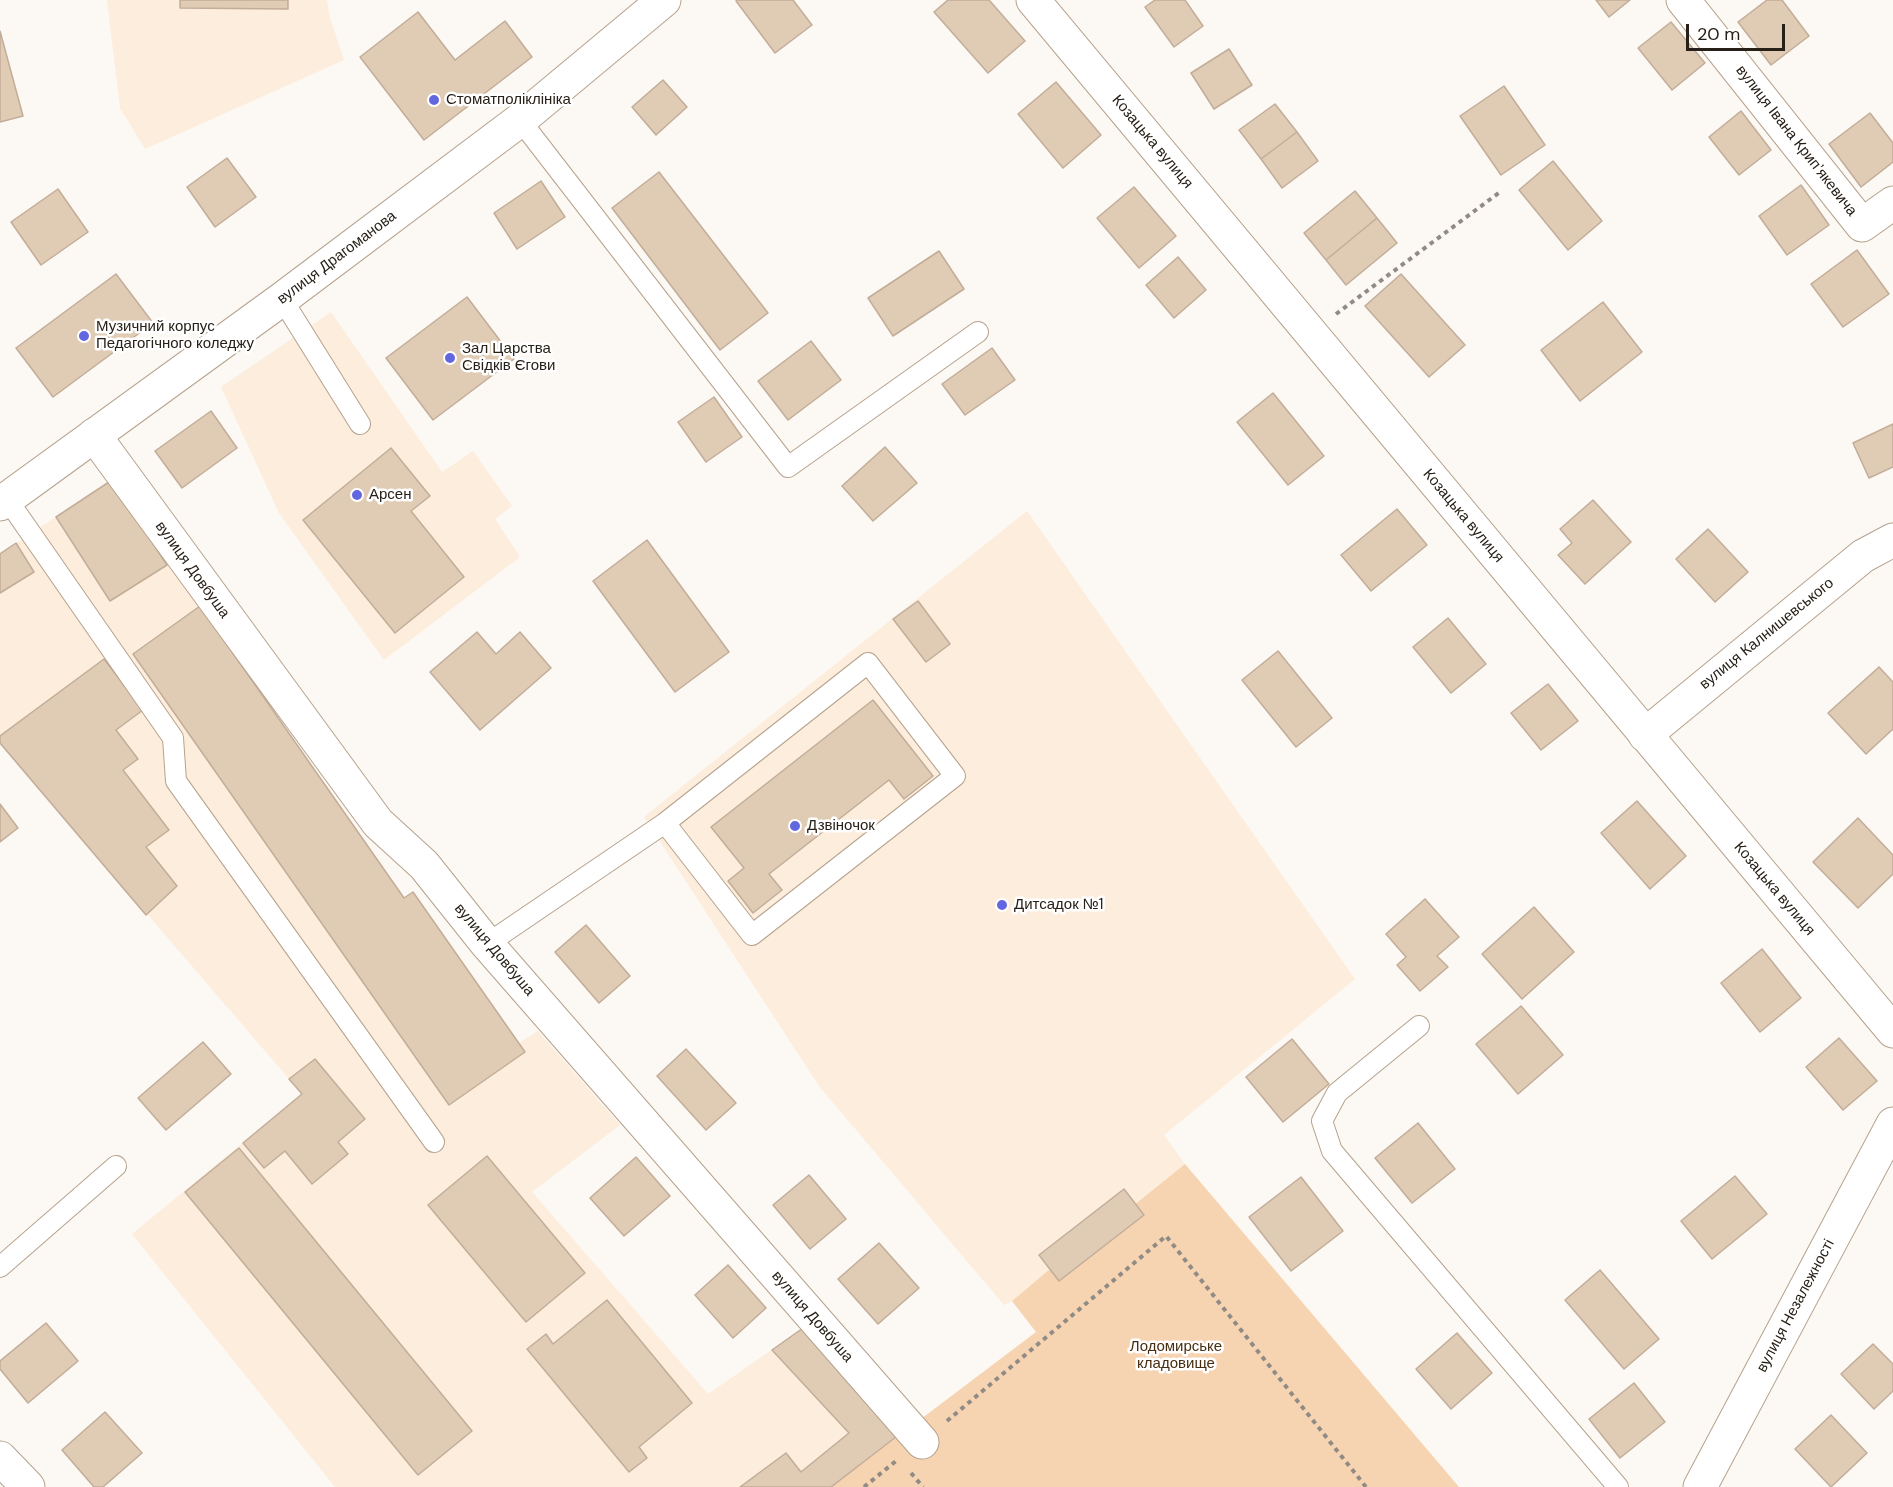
<!DOCTYPE html>
<meta charset="utf-8">
<style>
body{margin:0}
#map{position:relative;width:1893px;height:1487px;overflow:hidden;background:#fcf8f3;font-family:"DM Sans",sans-serif}
canvas{display:block}
.scale{position:absolute;left:1686px;top:24px;width:99px;height:27px;box-sizing:border-box;border:3px solid #272018;border-top:0;padding-left:8px;font-size:18px;line-height:21px;white-space:nowrap;color:#272018;-webkit-text-stroke:4px #fff;paint-order:stroke}
</style>
<div id="map">
<canvas width="1893" height="1487"></canvas>
<div class="scale">20 m</div>
</div>
<script>
const g = document.querySelector('canvas').getContext('2d');
g.lineJoin = 'round';
function fillPath(path, color) { g.fillStyle = color; g.fill(path, 'evenodd'); }
function trace(path, color, width, dash) { g.strokeStyle = color; g.lineWidth = width; g.lineCap = dash ? 'butt' : 'round'; g.setLineDash(dash || []); g.stroke(path); }
function label(font, color, halo, rows, align = 'center') {
  g.font = font + ' "DM Sans",sans-serif'; g.lineWidth = 5; g.setLineDash([]); g.textBaseline = 'middle'; g.strokeStyle = halo; g.fillStyle = color; for (const [text, x, y, turn = 0] of rows) {
    g.save(); g.translate(x, y); g.rotate((+turn || 0) * Math.PI / 180); g.textAlign = isNaN(turn) ? turn : align; if (halo) g.strokeText(text, 0, 0); g.fillText(text, 0, 0); g.restore();
  }
}
fillPath(new Path2D(`
 M107,0H327L329,15L344,60L145,149L120,108Z
 M331,312L442,472L473,451L512,506L495,519L520,557L384,660L279,513L221,387Z
 M112,480L167,565L185,585L404,898L413,892L519,1043L538,1031L620,1125L532,1192L708,1394L803,1328L896,1437L831,1487H335L132,1234L302,1094L0,743V554Z
 M1027,511L1355,979L1164,1135L1185,1164L1135,1203L1144,1215L1059,1281L1049,1270L1012,1301L1004,1305L819,1086L644,817Z`), '#fdeddc');
fillPath(new Path2D(`
 M1185,1164L1459,1487H831L1036,1332L1012,1301L1050,1269L1059,1281L1144,1215L1135,1204Z`), '#f7d4b1');
const building = new Path2D(`
 M180,0H288V9L180,8Z
 M737,0H793L812,25L775,53L736,1Z
 M948,0H989L1025,41L988,73L934,12Z
 M1155,0H1185L1203,26L1174,47L1145,7Z
 M1596,0H1630L1609,17Z
 M1767,0H1782L1809,36L1771,65L1738,22Z
 M418,12L455,60L505,21L532,57L424,140L360,57Z
 M1671,22L1705,63L1672,90L1638,48Z
 M0,31L23,116L0,122Z
 M1229,49L1252,85L1214,109L1191,73Z
 M663,80L687,107L656,135L632,107Z
 M1056,82L1101,135L1063,168L1018,114Z
 M1504,86L1545,145L1501,175L1460,116Z
 M1275,104L1297,132L1261,159L1239,130Z
 M1741,111L1771,150L1739,175L1709,137Z
 M1870,113L1893,143V162L1861,187L1829,144Z
 M1297,132L1318,161L1282,188L1261,159Z
 M227,158L256,197L215,227L187,187Z
 M1553,161L1602,221L1568,250L1519,190Z
 M659,172L768,313L720,350L612,208Z
 M541,181L565,217L517,249L494,213Z
 M1801,185L1829,225L1787,255L1759,216Z
 M1134,187L1176,236L1139,268L1097,218Z
 M58,189L88,232L41,265L11,222Z
 M1355,191L1377,218L1326,260L1304,233Z
 M1377,218L1397,243L1346,285L1326,260Z
 M1857,250L1889,294L1843,327L1811,284Z
 M939,251L964,289L893,336L868,298Z
 M1178,257L1206,290L1174,318L1146,285Z
 M116,274L153,323L53,397L16,348Z
 M1401,274L1465,345L1429,377L1365,306Z
 M467,297L514,359L433,420L386,358Z
 M1603,302L1642,352L1580,401L1541,350Z
 M811,341L841,380L788,420L758,381Z
 M992,348L1015,380L965,415L942,384Z
 M1273,393L1324,456L1288,485L1237,422Z
 M714,397L742,437L706,462L678,422Z
 M211,411L237,448L182,488L155,451Z
 M1893,424V467L1869,478L1853,443Z
 M885,447L917,483L873,521L842,486Z
 M391,448L430,496L411,511L464,577L395,633L303,520Z
 M112,480L167,565L110,601L56,517Z
 M1593,500L1631,542L1585,584L1558,555L1572,543L1560,529Z
 M1397,509L1427,545L1371,591L1341,555Z
 M1708,529L1748,572L1715,602L1676,559Z
 M647,540L729,652L675,692L593,581Z
 M16,543L34,572L0,593V554Z
 M918,601L950,644L926,662L893,619Z
 M200,606L404,898L413,892L525,1052L449,1105L133,654Z
 M1448,618L1486,664L1451,693L1413,647Z
 M477,632L496,654L520,632L551,668L480,730L430,672Z
 M1278,651L1332,718L1296,747L1242,680Z
 M104,659L143,710L116,730L138,759L123,770L169,830L146,847L177,886L146,915L0,743V736Z
 M1879,667L1893,682V729L1866,754L1828,713Z
 M1548,684L1578,721L1541,750L1511,713Z
 M873,700L933,776L904,799L889,780L769,874L782,890L753,913L728,881L744,868L711,827Z
 M1637,801L1686,856L1650,889L1601,833Z
 M0,804L18,828L0,842Z
 M1858,818L1893,855V874L1858,908L1813,862Z
 M1425,899L1459,937L1437,956L1448,967L1420,991L1397,965L1406,957L1386,934Z
 M1534,907L1574,952L1522,999L1482,954Z
 M586,925L630,976L599,1003L555,952Z
 M1762,949L1801,998L1760,1032L1721,983Z
 M1521,1006L1563,1055L1518,1094L1476,1044Z
 M1839,1038L1877,1081L1843,1110L1806,1067Z
 M1292,1039L1329,1084L1283,1122L1246,1077Z
 M203,1042L231,1074L166,1130L138,1098Z
 M686,1049L736,1103L706,1130L657,1076Z
 M315,1059L365,1119L338,1142L348,1154L312,1184L285,1151L264,1168L243,1143L302,1094L289,1079Z
 M1418,1123L1455,1169L1412,1203L1375,1158Z
 M239,1148L472,1431L418,1475L185,1192Z
 M487,1156L585,1273L526,1322L428,1205Z
 M636,1157L670,1196L624,1236L590,1198Z
 M809,1175L846,1219L810,1249L773,1205Z
 M1735,1176L1767,1214L1712,1259L1681,1221Z
 M1301,1177L1343,1231L1291,1271L1249,1217Z
 M1124,1189L1144,1215L1059,1281L1039,1255Z
 M879,1243L919,1288L878,1324L838,1279Z
 M728,1265L766,1308L733,1338L695,1295Z
 M1600,1270L1659,1339L1624,1369L1565,1300Z
 M607,1300L692,1403L639,1447L647,1458L629,1472L527,1349L546,1334L553,1344Z
 M46,1323L78,1361L28,1403L0,1369V1361Z
 M803,1328L896,1437L831,1487H740L786,1453L801,1472L849,1433L772,1350Z
 M1457,1333L1492,1373L1451,1409L1416,1369Z
 M1873,1344L1893,1364V1391L1874,1409L1841,1374Z
 M1634,1383L1665,1422L1620,1458L1589,1419Z
 M105,1412L142,1453L103,1487H94L62,1450Z
 M1831,1415L1867,1453L1831,1487L1795,1449Z`);
fillPath(building, '#e0cbb5');
trace(building, '#c2ad99', 1.5);
const service = new Path2D(`
 M520,120L788,467L978,332
 M282,299L360,424
 M7,499L173,738L176,781L434,1142
 M868,663L955,776L752,935L665,823Z
 M487,944L665,823
 M1419,1026L1337,1093L1322,1121L1332,1151L1618,1487
 M0,1267L116,1166`);
const minor = new Path2D(`
 M1683,0L1862,225L1893,203
 M94,435L378,823L424,865L487,944L922,1442
 M1645,735L1863,556L1893,540
 M0,1458L28,1487`);
const tertiary = new Path2D(`
 M1033,0L1893,1031
 M0,504L282,299L520,120L664,0
 M1700,1487L1893,1124`);
trace(service, '#b6a28d', 22);
trace(minor, '#b6a28d', 35);
trace(tertiary, '#b6a28d', 35);
trace(new Path2D(`
 M1336,314L1500,192
 M947,1421L1166,1236L1366,1487
 M911,1473L923,1487
 M864,1487L896,1461`), '#918b85', 4, [4.5, 4.5]);
trace(service, '#fff', 20);
trace(minor, '#fff', 33);
trace(tertiary, '#fff', 33);
for (const [x, y, r, color] of [
 [434,100,6,"#6367df"],
 [84,336,6,"#6367df"],
 [450,358,6,"#6367df"],
 [357,495,6,"#6367df"],
 [795,826,6,"#6367df"],
 [1002,905,6,"#6367df"]
]) { const dot = new Path2D(); dot.arc(x, y, r, 0, 2 * Math.PI); g.fillStyle = color; g.fill(dot); trace(dot, '#fff', 2); }
label('15px', '#272018', '#fff', [
 ["Стоматполіклініка",446,100],
 ["Музичний корпус",96,327],
 ["Педагогічного коледжу",96,344],
 ["Зал Царства",462,349],
 ["Свідків Єгови",462,366],
 ["Арсен",369,495],
 ["Дзвіночок",807,826],
 ["Дитсадок №1",1014,905]
], 'left');
label('15px', '#272018', '#fff', [
 ["вулиця Івана Крипʼякевича",1796,141,52],
 ["Козацька вулиця",1152,142,50],
 ["вулиця Драгоманова",337,258,-37],
 ["Козацька вулиця",1463,516,50],
 ["вулиця Довбуша",192,570,54],
 ["вулиця Калнишевського",1767,634,-39],
 ["Козацька вулиця",1774,889,50],
 ["вулиця Довбуша",494,950,50],
 ["вулиця Незалежності",1796,1306,-62],
 ["вулиця Довбуша",812,1317,49]
]);
label('15px', '#482e10', '#fff', [
 ["Лодомирське",1176,1347],
 ["кладовище",1176,1364]
]);
</script>
